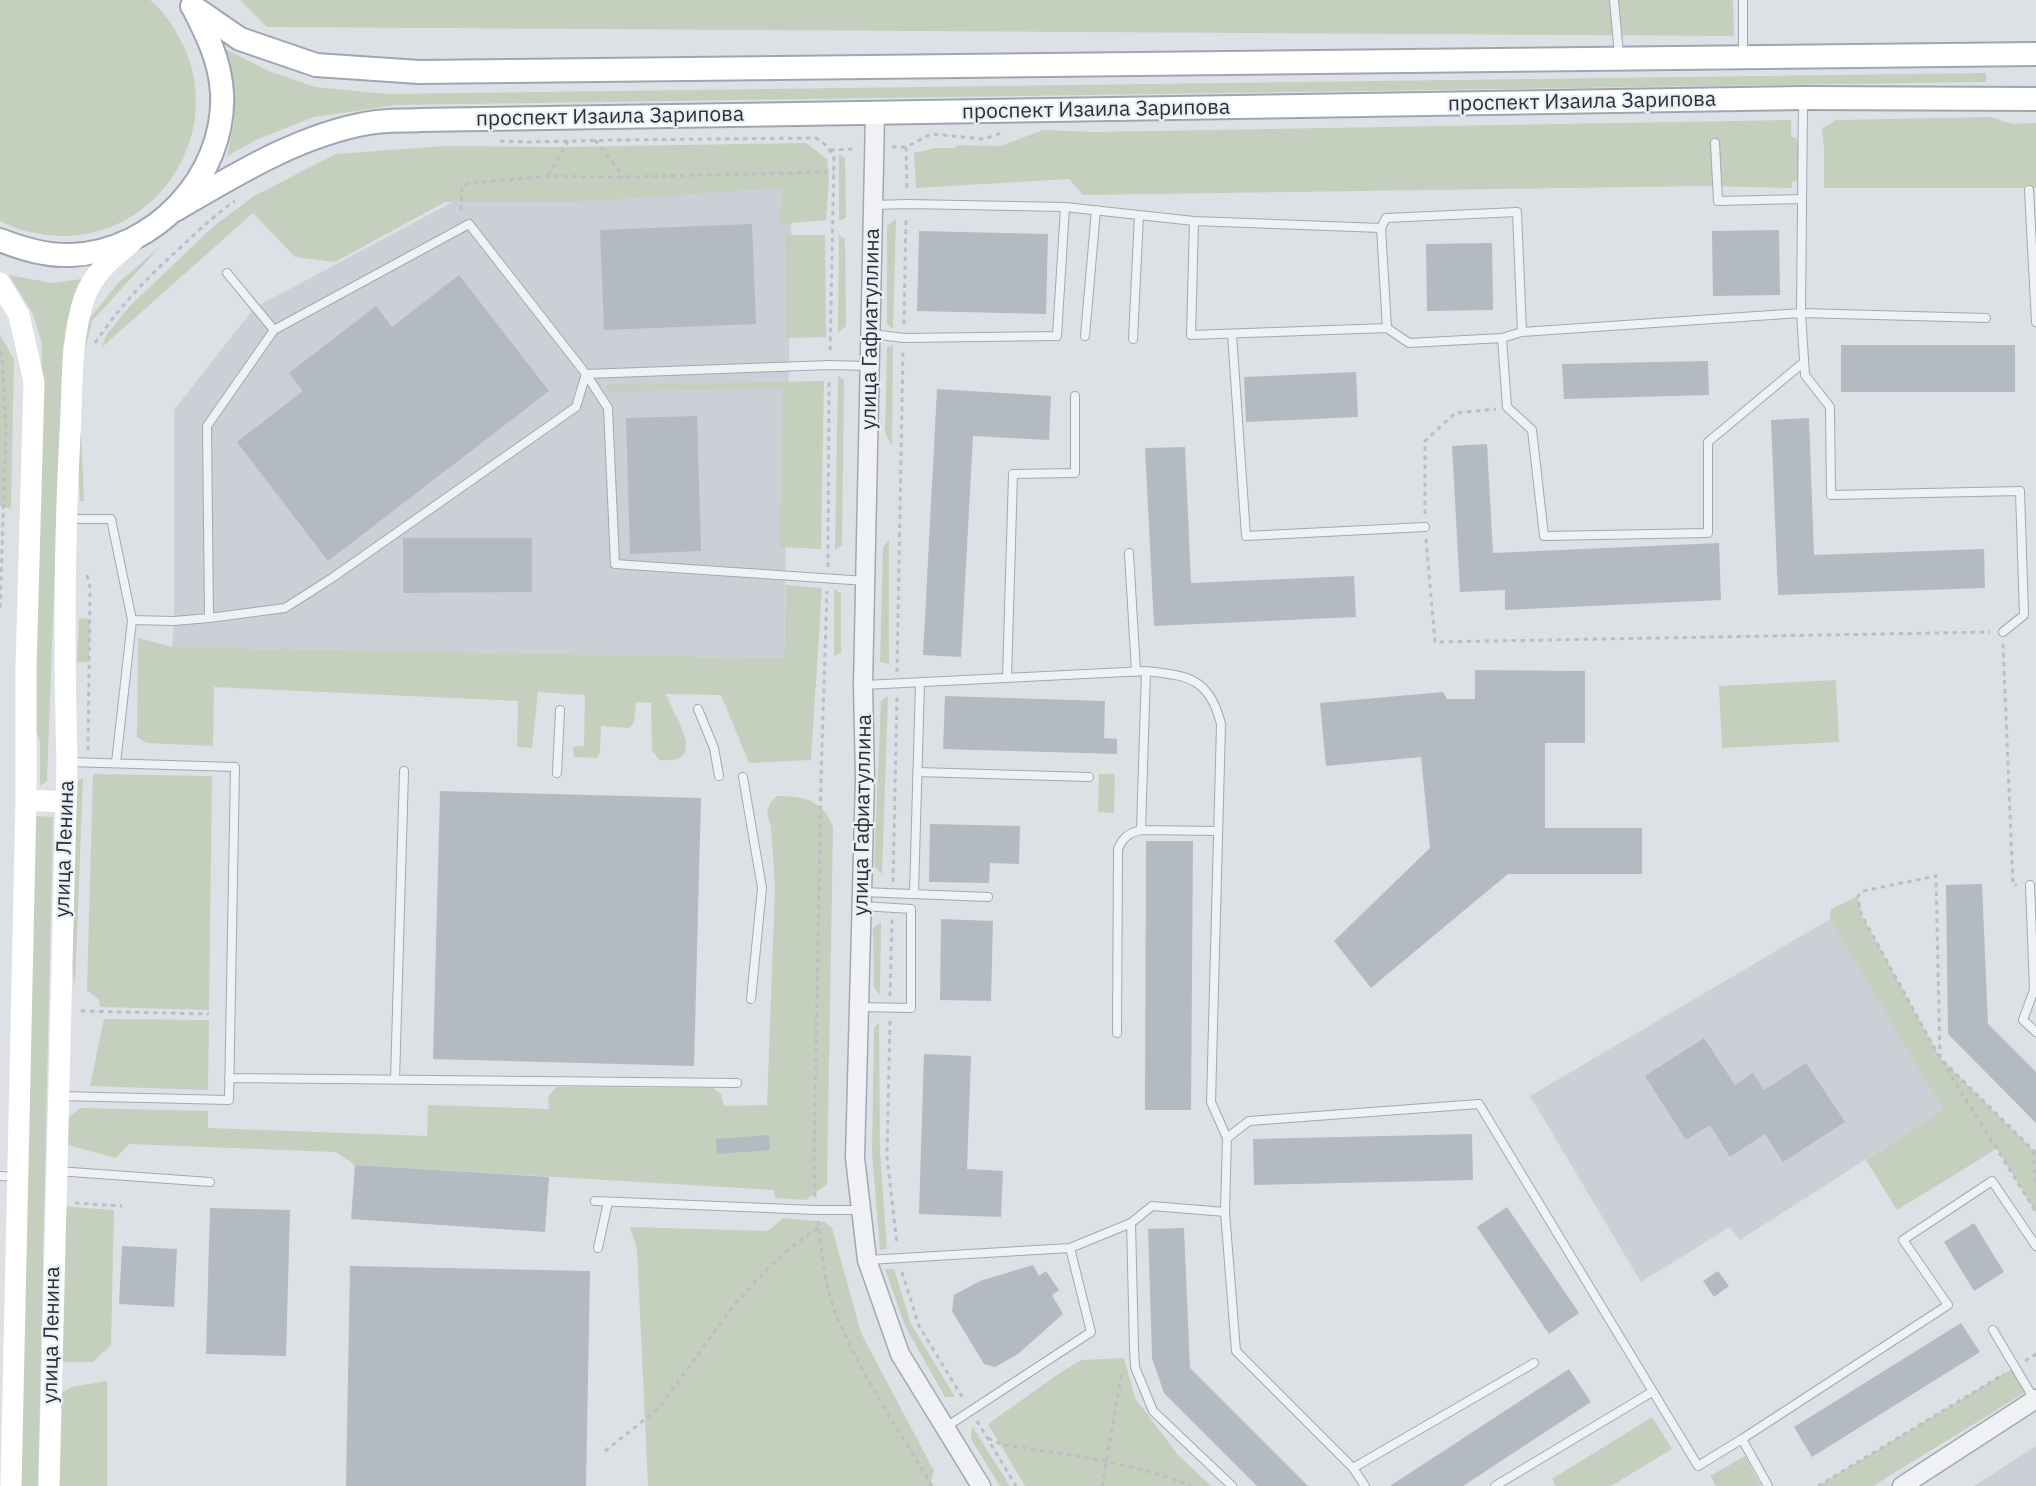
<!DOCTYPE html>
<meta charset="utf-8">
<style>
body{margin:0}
canvas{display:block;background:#dde1e6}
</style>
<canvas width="2036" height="1486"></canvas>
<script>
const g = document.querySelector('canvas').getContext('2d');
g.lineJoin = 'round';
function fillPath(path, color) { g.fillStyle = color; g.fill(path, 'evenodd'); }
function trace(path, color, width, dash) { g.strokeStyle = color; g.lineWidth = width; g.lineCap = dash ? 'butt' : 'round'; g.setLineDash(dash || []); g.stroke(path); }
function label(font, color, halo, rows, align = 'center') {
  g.font = font + ' "IBM Plex Sans",sans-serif'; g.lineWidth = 4.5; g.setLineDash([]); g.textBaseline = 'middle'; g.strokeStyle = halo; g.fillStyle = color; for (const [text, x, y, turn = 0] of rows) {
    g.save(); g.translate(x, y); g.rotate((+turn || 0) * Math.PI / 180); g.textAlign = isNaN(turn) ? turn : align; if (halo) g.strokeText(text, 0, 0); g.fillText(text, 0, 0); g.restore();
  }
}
fillPath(new Path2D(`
 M792,179L784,658L172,647L174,621V410L254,308L464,196Z
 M1830,919L1943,1110L1740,1240L1730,1227L1641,1282L1530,1096Z
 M2036,1446V1486H1974Z`), '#cbd0d7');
fillPath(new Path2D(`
 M0,0H150C165,12 176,30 184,47C224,135 158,237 61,236C40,235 19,231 0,221Z
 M240,0H1733L1734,36L267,27Z
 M225,49L269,71L315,87L387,94L1986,73V82L396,105L314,117L258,139L227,156L234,122L233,88Z
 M1991,117L2012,124L2036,123V188H1824V149L1822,129L1836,120Z
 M1791,120V137H1796L1801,155L1797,181L1792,182V188L1706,186L1083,195L1069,179L916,188L914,153L936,148H953L958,145L1001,146L1043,130L1095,132Z
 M806,143L827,159L829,182L826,220L780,224L782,188L574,202H445L335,262L295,257L253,213L101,348L107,334L130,306L215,225L254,196L336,154L443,146L560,147Z
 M839,154L845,158L846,218L839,221Z
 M896,219L893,329L887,324V226Z
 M785,235H825L826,337L786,338Z
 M839,235L845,239L846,326L838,333Z
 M160,247L92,321L84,355L81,429L84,501H80L76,430L80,353L89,319L119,282Z
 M9,275L52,283L89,278L74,309L63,346L47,781L40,786V742L33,721L42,344L33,314Z
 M0,335L14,359L11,509L0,506Z
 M893,345L892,447L885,432L887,348Z
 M838,376L844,380L842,545L835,550Z
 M824,381L821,549L780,547L783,388L608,392L606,389V385Z
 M889,539V664L880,662L883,548Z
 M786,585L822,588L811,760L749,763L721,695L666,694C675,718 710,765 659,760L652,750L651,703L636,702L634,722L629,728L601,726L600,753L597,758L574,757L573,747L584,746L585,695L538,692L532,748L517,747L518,701L214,687L213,746L147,743L137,737L138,638L172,647L784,658Z
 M834,589L841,593V653L834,656Z
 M79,618L90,619L89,662H77Z
 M1836,680L1839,742L1722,748L1719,686Z
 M888,696L882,874L874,866L881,701Z
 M93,774L212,776L209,1010L100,1007L99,1000L87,990Z
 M1099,774H1115L1114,813L1098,812Z
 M83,778L75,986L68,945L78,781Z
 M777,796C804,796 823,800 833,827L827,1184L806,1200L775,1198L774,1190L355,1165L336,1152L129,1144L116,1158L68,1145L65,1140L66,1119L81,1108L208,1111V1128L427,1136L428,1105L549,1109L548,1097L556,1087L713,1088L721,1094L724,1106L767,1105L775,888L771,827L767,813L770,803Z
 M35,816L53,817L38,1486H21Z
 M1858,896L1861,914L1940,1058L2036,1153V1212L1996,1147L1990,1153L1897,1210L1866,1160L1943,1110L1830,919L1831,909Z
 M881,922L880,996L874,987L873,928Z
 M104,1019L209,1020L208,1090L90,1086Z
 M879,1022L880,1152L887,1249L880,1250L872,1153L874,1028Z
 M60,1206L114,1210L111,1345L93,1362H64L57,1352Z
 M783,1218L825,1222L832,1228L861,1333L934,1471L930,1486H648L637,1249L630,1227L768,1231Z
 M885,1269H894L911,1324L955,1397H945L905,1326Z
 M1124,1358L1135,1398L1178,1455L1211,1486H1025L988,1424L1061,1372L1082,1360Z
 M2015,1367L2029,1390L1873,1486H1818Z
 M107,1381V1486H56L57,1396L71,1387Z
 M1652,1417L1672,1449L1611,1486H1556L1552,1479Z
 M972,1426L1010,1486H1000L971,1439Z
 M1745,1456L1761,1486H1716L1710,1476Z`), '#c4cfbe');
fillPath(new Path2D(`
 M752,224L756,324L604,330L600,230Z
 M1779,230L1780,295L1713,296L1712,231Z
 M919,231L1048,234L1046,314L917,311Z
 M1492,243L1493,310L1427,311L1426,244Z
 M459,275L549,391L328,561L237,442L303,391L289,373L376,306L392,327Z
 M1841,345H2015V392H1841Z
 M1708,361L1709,395L1564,399L1562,364Z
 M1356,372L1358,417L1246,422L1244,377Z
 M937,389L1051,396L1049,440L973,436L961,657L923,655Z
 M697,416L701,551L630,554L626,418Z
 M1809,418L1814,555L1984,549L1985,588L1778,595L1771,420Z
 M1487,444L1493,553L1719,543L1721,600L1505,610V590L1460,592L1452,446Z
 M1185,447L1191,583L1354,576L1356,617L1154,626L1145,448Z
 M403,538H532V592L403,593Z
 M1475,670L1585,671V743H1545V828H1642V874H1508L1371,988L1334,941L1430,848L1421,757L1326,766L1320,703L1443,692L1447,699H1475Z
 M945,696L1105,701L1104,738L1117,739V754L943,749Z
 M440,791L701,798L694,1066L433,1059Z
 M930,824L1020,826L1019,864L990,863L989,883L929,882Z
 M1146,841H1193L1191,1110H1145Z
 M1982,884L1988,1024L2036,1072V1123L1948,1034L1946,885Z
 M941,919L993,921L991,1001L940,1000Z
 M1704,1038L1735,1085L1753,1073L1764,1090L1806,1063L1845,1122L1783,1162L1765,1134L1730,1157L1710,1125L1686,1140L1645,1076Z
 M924,1054L971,1056L967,1169L1003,1171L1001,1217L919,1214Z
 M1472,1134L1473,1180L1254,1185L1253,1139Z
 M769,1135L770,1150L717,1154L716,1139Z
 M355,1165L549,1177L545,1232L351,1219Z
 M1507,1207L1579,1313L1549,1334L1477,1227Z
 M210,1208L290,1210L286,1356L206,1354Z
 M1974,1223L2004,1272L1974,1291L1944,1242Z
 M1184,1228L1190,1368L1308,1486H1257L1164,1393L1152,1358L1148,1229Z
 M122,1246L177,1249L174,1307L119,1304Z
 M1033,1265L1039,1276L1046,1271L1059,1290L1052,1295L1063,1314L1018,1354L995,1367L984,1364L952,1311L954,1295L980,1281Z
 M350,1266L590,1271L586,1486H346Z
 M1718,1271L1729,1286L1714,1297L1703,1281Z
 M1961,1323L1980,1352L1812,1457L1794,1427Z
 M1569,1369L1591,1402L1463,1486H1390Z`), '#b4bac2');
const service = new Path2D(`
 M1614,0L1619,55
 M1743,0V55
 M1803,100L1801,313L1522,332L1502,338L1507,407L1532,430L1544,536L1708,533V442L1804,362
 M1715,143L1718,201L1802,199
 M2029,190L2036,322
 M874,205L907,204L1065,207L1194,221L1191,335L1387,328L1381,228L1194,221
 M1381,228L1386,218L1517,212L1522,332
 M227,273L274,330
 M1986,318L1801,313L1805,375L1830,407L1831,495L2020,491L2024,615L2003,632
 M1387,328L1409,343L1502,338
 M872,334L904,338L1057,336L1065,207
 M1232,334L1246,536L1425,527
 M1085,336L1096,210
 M1133,339L1139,215
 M586,374L608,408L615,564L866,581
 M67,519H111L132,620L116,763
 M1129,553L1136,672
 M209,618L285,608L332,578L576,407L586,374
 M132,620L174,621L209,618L207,426L274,330L469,224L586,374L830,365L869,366
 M1007,678L1013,474L1075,473V396
 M864,685L1146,671C1188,676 1209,677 1221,724L1211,1102L1227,1138
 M698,709L714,748L719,776
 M917,772L1089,777
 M557,773L560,710
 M743,777L762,888L751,999
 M1141,830L1146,671
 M2030,885L2034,990L2023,1020L2036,1032
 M862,892L988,897
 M914,894L920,682
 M859,1007L911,1008V909L862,906
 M1117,1033L1118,849C1123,837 1129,833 1141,830L1218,831
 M229,1078L737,1083
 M395,1080L404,771
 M59,1096L229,1100L235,767L69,762
 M57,1171L210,1182
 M0,1176L16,1177
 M595,1201L816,1210H860
 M1225,1212L1152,1206L1131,1223L1134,1347L1135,1367L1153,1411L1232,1486
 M598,1248L608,1202
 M1070,1248L1131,1223
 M868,1260L1070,1248L1091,1332L946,1427
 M1993,1330L2034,1399
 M1353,1468L1534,1363
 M1365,1486L1353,1468L1236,1351L1225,1212L1227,1138L1249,1121L1479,1104L1698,1466L1742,1439
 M1495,1486L1652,1392
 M1768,1486L1742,1439L1948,1305L1903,1240L1992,1181L2036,1246`);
const tertiary = new Path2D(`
 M875,114L863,685L865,778L855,1158L867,1260L900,1354L981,1486
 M1902,1486L2036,1399`);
const primary = new Path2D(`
 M192,6L240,39L316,65L419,72L2036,54
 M175,210C235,175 299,135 369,123C385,120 403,121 420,120L1803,98L2036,99
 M0,240C23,249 46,256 71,255C154,252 226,176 222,93C220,60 207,35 193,7`);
trace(service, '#a3a8af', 10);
trace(tertiary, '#a3a8af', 21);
trace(primary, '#9da6b1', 26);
trace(new Path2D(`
 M595,140L624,177
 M500,141L527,142L617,140L816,138C826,144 830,149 834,159L830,354
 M892,147H906L931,134L984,139L1004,132
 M906,147L907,192
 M830,150L856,149
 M548,176L568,141
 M461,210L462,186L469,183L548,176L624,177L834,172
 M904,324L906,217
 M95,343C123,302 147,278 182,246C199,230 216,214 235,201
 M0,352L2,355L6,429L0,612
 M1425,514V441L1455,413L1496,409
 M1426,539L1435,642L1990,632
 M828,567L829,378
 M87,575L90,588L88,751
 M2003,644L2013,885H2017
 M897,672L903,349
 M893,882L897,697
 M890,996L892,919
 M81,1011L209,1014
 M890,1021L887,1156L897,1245
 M2033,1151L2036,1185
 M2036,1153L1940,1058L1936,876L1863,891L1858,896L1861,914L1940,1058L2036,1212
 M815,1197L814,1159L821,778L827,591
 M75,1203L122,1206
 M818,1221C822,1251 824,1284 835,1312C858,1371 900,1431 932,1486
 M902,1272L919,1326L964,1400
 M2025,1361L2036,1354
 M977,1421L1016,1486
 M988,1438L1000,1444C1064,1455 1131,1461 1191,1486
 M605,1451L658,1409L734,1305L765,1271L794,1245L818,1228
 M1102,1486L1122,1371
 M1818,1486L2004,1374`), '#bbbfc5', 3, [4.5, 4.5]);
trace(service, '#eff1f5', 8);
trace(tertiary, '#eff1f5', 18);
trace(new Path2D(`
 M0,283L19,315L34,382L26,668V800L11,1486
 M26,800L66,802
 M49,1486L67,762C64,653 64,544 70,435C73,390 70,342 84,299C92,274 113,257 133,241`), '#fff', 21);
trace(primary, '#fff', 22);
label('21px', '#27303b', '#ecf0f4', [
 ["проспект Изаила Зарипова",1582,102,-1],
 ["проспект Изаила Зарипова",1096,110,-1],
 ["проспект Изаила Зарипова",610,117,-1],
 ["улица Гафиатуллина",871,329,-89],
 ["улица Гафиатуллина",863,815,-89],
 ["улица Ленина",65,849,-88],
 ["улица Ленина",52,1335,-89]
]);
</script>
